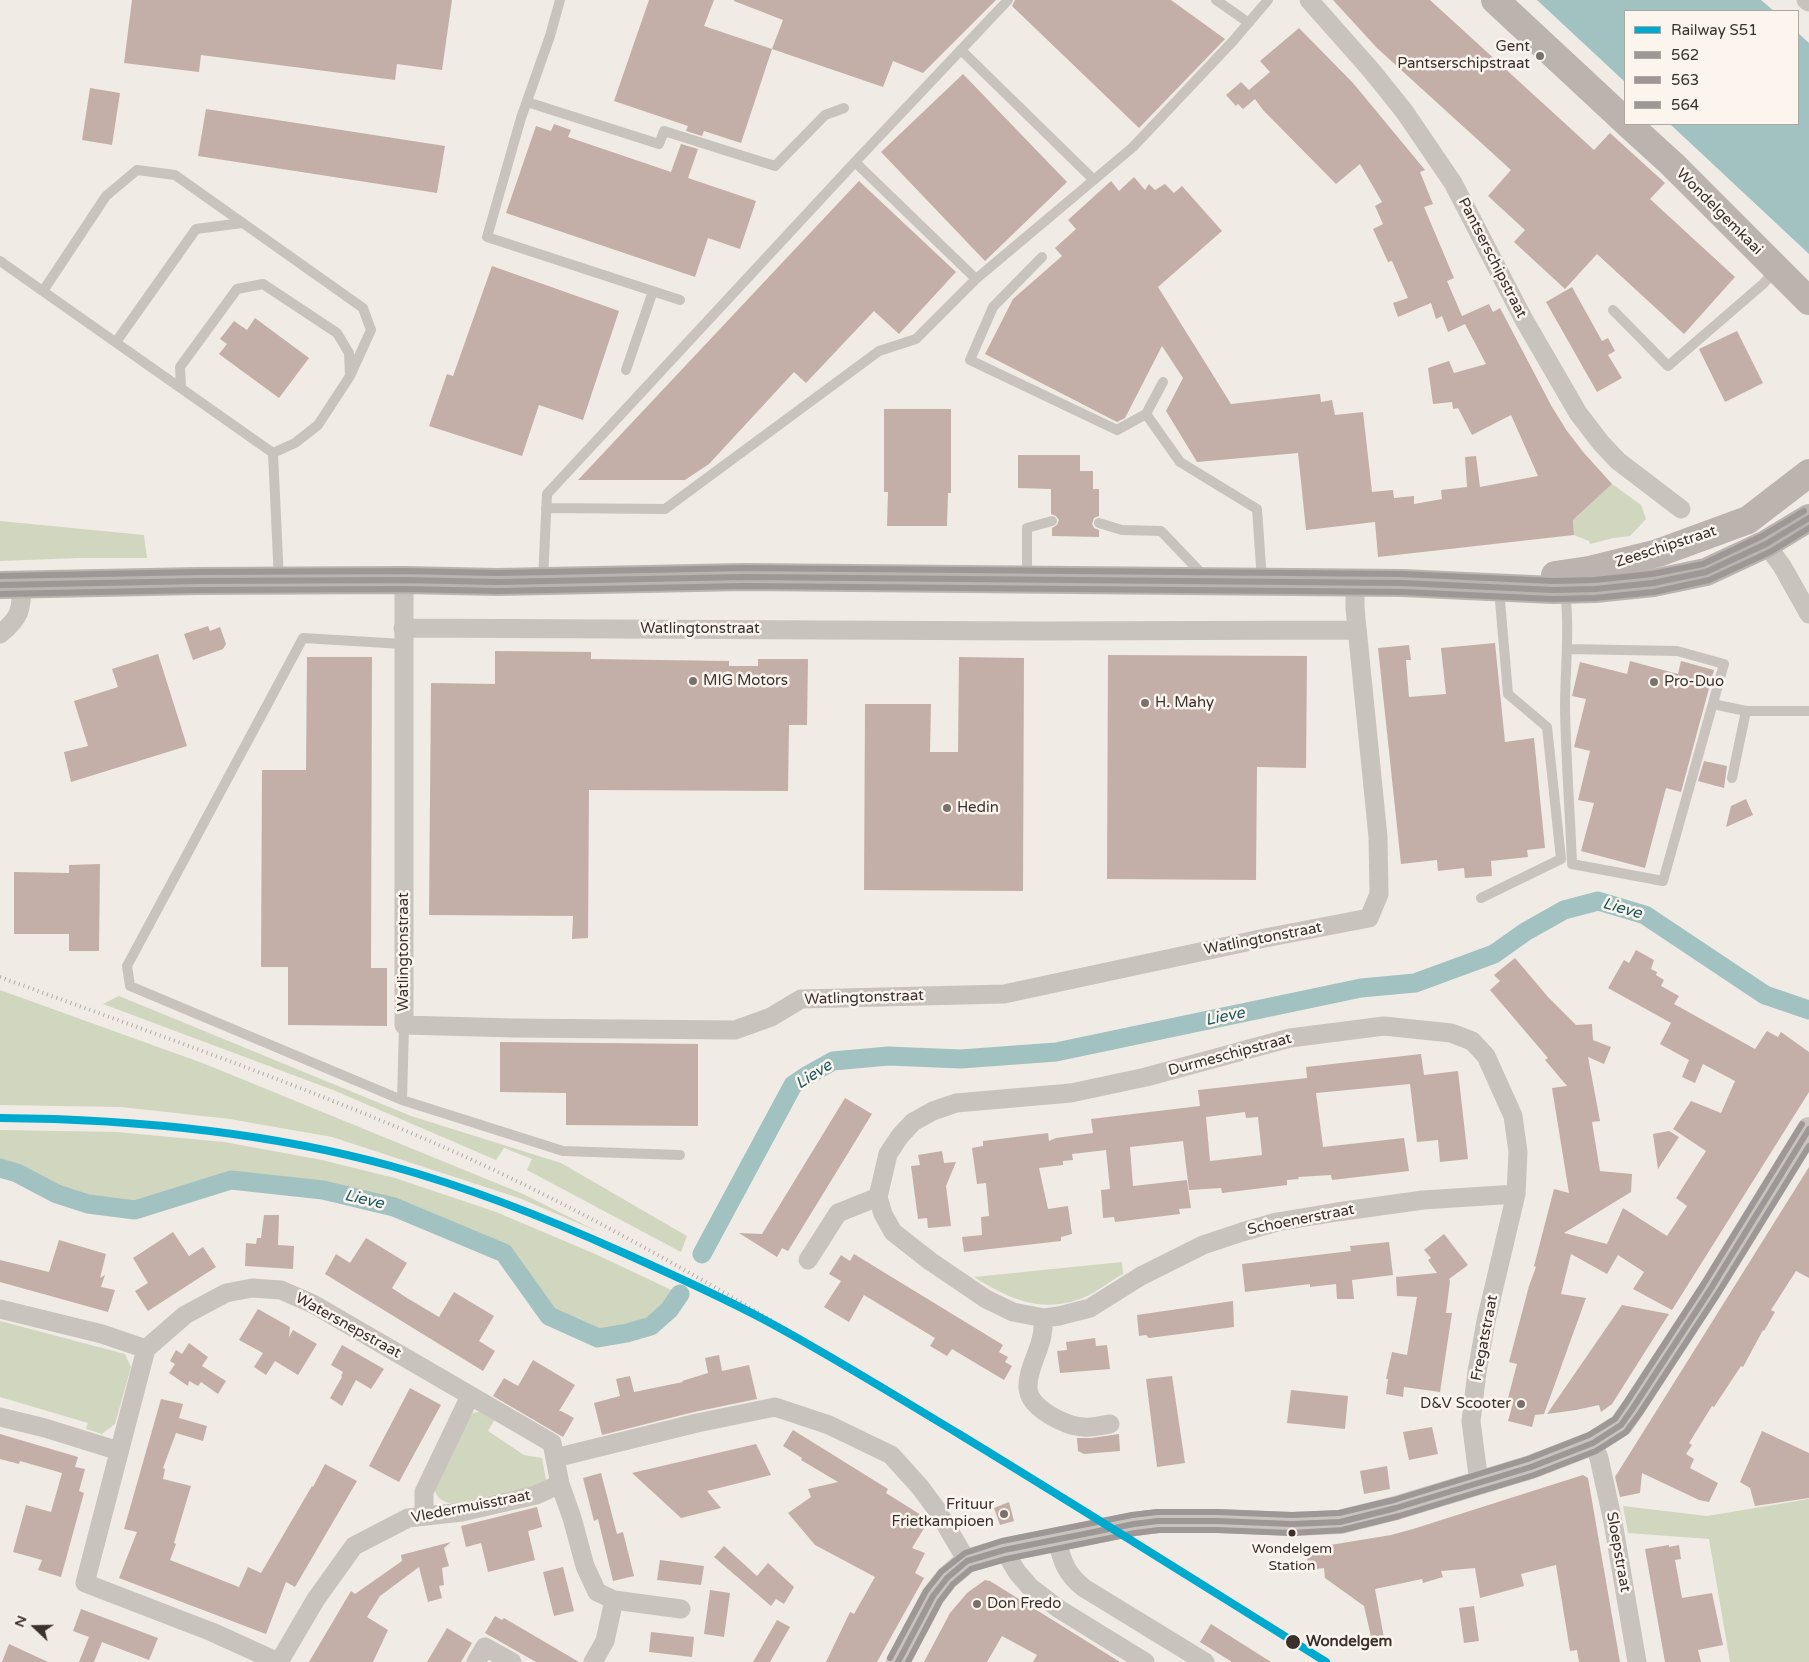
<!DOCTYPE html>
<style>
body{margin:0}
#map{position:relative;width:1809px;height:1662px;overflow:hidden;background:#f0ebe5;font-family:"Varela Round",sans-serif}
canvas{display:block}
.legend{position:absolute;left:1624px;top:10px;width:175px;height:115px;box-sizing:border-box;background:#fbf5ee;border:1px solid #aea6a0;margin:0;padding:6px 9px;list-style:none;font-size:15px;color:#3b302b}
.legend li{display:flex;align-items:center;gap:10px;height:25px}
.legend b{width:25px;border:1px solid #aea6a0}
.north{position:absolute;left:10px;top:1602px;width:50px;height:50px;-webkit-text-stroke:4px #fbf5ee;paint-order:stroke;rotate:291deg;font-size:14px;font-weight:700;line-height:20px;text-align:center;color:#3b302b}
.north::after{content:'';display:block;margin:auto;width:18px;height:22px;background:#3b302b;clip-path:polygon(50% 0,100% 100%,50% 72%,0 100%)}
</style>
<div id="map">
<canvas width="1809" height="1662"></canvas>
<ul class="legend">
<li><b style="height:6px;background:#00a9ce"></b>Railway S51</li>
<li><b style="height:6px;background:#9d9895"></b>562</li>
<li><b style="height:6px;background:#9d9895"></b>563</li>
<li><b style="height:6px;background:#9d9895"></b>564</li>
</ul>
<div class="north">N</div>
</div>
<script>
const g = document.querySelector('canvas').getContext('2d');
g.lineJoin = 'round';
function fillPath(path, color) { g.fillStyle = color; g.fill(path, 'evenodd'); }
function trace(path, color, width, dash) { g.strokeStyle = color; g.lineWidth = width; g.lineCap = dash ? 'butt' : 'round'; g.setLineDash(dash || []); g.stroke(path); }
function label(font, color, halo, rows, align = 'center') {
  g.font = font + ' "Varela Round",sans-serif'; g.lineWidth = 5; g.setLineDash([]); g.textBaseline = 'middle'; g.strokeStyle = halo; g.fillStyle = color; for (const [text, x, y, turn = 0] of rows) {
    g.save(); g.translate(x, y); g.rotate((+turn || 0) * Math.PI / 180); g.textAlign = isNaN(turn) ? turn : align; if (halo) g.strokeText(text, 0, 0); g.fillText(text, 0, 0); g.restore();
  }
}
fillPath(new Path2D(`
 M1612,484L1641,505L1646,519L1630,536L1613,538L1590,544L1589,541L1574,535L1573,520Z
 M0,521L144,535L147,558H78L0,561Z
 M0,990L205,1064L523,1194L597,1231L519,1198L332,1137L230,1119L121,1107L0,1105Z
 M119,996L411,1116L561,1163L687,1236L681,1252L527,1170L532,1159L504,1148L496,1160L333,1090L103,1004Z
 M0,1130L117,1132L224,1142L322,1160L395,1178L496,1212L593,1253L680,1294L669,1310L651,1326L627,1333L598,1338L549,1316L504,1253L394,1207L323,1190L231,1180L135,1210L88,1204L57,1194L17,1173L0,1168Z
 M1122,1262L1123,1274C1110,1281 1097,1292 1083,1298C1042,1314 1009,1299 974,1277Z
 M0,1321L125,1354L131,1367L115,1424L102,1434L86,1429L88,1423L0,1397Z
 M482,1411L495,1419L488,1431L524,1455L542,1458L546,1480L543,1484L453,1504C440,1501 436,1498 433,1484L468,1417L473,1413Z
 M1809,1499V1662H1730L1709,1539L1628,1533L1623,1506L1707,1516Z`), '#d1d6bf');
fillPath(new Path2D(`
 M1537,0H1761L1774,11H1625V82Z
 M1798,33L1809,43V254L1670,124H1798Z`), '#a1c2c1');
trace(new Path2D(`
 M0,1168L17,1173L57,1194L88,1204L135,1210L231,1180L323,1190L394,1207L504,1253L549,1316L598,1338L627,1333L651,1326L669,1310L680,1294
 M702,1254L793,1085L808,1075L833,1061L888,1056L961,1059L1056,1052L1361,988L1415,983L1494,954L1525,932L1564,910L1598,901L1645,915L1765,995L1809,1010`), '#a1c2c1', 19);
fillPath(new Path2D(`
 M132,0H452L442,70L397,64L395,80L201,55L199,72L124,63Z
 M649,0H714L704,26L772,49L741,143L704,131L702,136L686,131L688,126L614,101Z
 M734,0H996L923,73L893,61L883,87L772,49L783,20L734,1Z
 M1015,0H1171L1225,39L1139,128L1012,6Z
 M1333,0H1430L1594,150L1610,133L1665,183L1650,199L1735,277L1684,334L1597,254L1565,289L1514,242L1525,230L1488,196L1511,170L1377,48Z
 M1299,28L1353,83L1425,170L1420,172L1433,204L1424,207L1454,278L1447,281L1462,316L1489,304L1493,312L1500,308L1552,407L1567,431L1584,453L1612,484L1573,520L1574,535L1378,557L1375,522L1306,530L1298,453L1197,462L1166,411L1183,378L1162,346L1125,418L1117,422L985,354L1013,299L1062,256L1055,248L1076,229L1068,220L1111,181L1119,191L1134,177L1145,190L1149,184L1155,190L1165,184L1174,193L1182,186L1222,231L1158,287L1231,404L1320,394L1321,402L1332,400L1335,415L1363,412L1372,492L1393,490L1394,498L1414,496V504L1442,499L1441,490L1467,487L1465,457L1476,456L1480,487L1538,476L1511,415L1472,435L1458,408L1453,409L1452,402L1433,404L1428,368L1449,361L1454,373L1486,364L1465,324L1448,332L1442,316L1436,319L1431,303L1398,317L1393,303L1408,298L1392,261L1388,262L1373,229L1383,224L1375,206L1382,202L1360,164L1336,184L1263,110L1255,99L1243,109L1238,104L1236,106L1226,95L1241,82L1249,90L1270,72L1260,61Z
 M963,74L1067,182L985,261L881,152Z
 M90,88L120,93L112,145L82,140Z
 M206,109L445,146L437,193L198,156Z
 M554,124L571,130L568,137L671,172L681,144L698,149L688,178L756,201L740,249L708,238L695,277L506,213L536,126L551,131Z
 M859,181L956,272L899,334L874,311L806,383L794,372L709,464L685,480H578Z
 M492,266L619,311L583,420L539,405L522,456L429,426L447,374L453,376Z
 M1572,287L1602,341L1608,338L1615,351L1608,355L1622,378L1597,392L1546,302Z
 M255,318L309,358L279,398L219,354L227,344L220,339L234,321L247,330Z
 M1737,331L1763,383L1725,402L1699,349Z
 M884,409H951V493H948L947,526H887L888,492H884Z
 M1018,455H1080V471H1093V489H1099V516L1094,518L1092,524L1094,528L1099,530V537L1052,536V528L1057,525L1059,520L1056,516L1051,514V489L1018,488Z
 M208,626L210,631L220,627L226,644L223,649L193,660L184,634Z
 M1495,643L1505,742L1534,738L1545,848L1527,850L1528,857L1491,861L1492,876L1465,878L1464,868L1438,871L1437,860L1401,864L1378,648L1409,645L1411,660H1406L1409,697L1446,694L1441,648Z
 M495,651L591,652V659L729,661V666H758V659H808L807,725H789L788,791L589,790L588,938L572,939L573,916L429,915L431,683L495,684Z
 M158,654L187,746L71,782L64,752L88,746L74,701L118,687L112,669Z
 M1108,655L1307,656L1306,768L1257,767L1256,880L1107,879Z
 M307,657H372L371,968H387V1026L288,1025V967H261L262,770H306Z
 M959,657L1024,658L1023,891L864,890L865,704H931L930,752H958Z
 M1630,661L1678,674L1681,661L1714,670L1681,792L1666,788L1645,868L1581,851L1594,803L1578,800L1590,751L1574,747L1586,699L1572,696L1580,662L1627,674Z
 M1704,761L1727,766L1724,788L1698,781Z
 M1746,799L1753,815L1726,827L1731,806Z
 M100,864L99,951H69V934H14V872L69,873V865Z
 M1636,950L1654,960L1651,969L1657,972L1656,975L1664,980L1661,986L1679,996L1674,1004L1755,1049L1767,1031L1778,1037L1781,1032L1809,1052V1092L1672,1310L1633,1289L1644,1272L1618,1255L1607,1274L1571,1254L1561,1294L1586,1298L1544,1414L1535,1415L1532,1427L1508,1421L1513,1403L1507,1402L1517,1364L1509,1362L1529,1286L1536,1267L1534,1266L1554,1189L1569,1193L1552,1088L1567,1086L1545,1060L1548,1058L1490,990L1500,981L1494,975L1515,958L1548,997L1576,1025L1592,1024L1593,1040L1611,1047L1604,1064L1588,1057L1600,1121L1592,1122L1600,1171L1632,1174L1631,1192L1564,1233L1607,1244L1623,1208L1667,1236L1687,1206L1676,1198L1706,1151L1673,1129L1691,1101L1721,1113L1735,1081L1703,1064L1695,1083L1682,1077L1689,1060L1660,1044L1671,1023L1608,988L1624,960L1629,963Z
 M500,1042L698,1044V1126L566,1125V1093L500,1092Z
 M1421,1054L1424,1075L1458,1071L1468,1159L1440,1162L1438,1140L1417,1142L1410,1084L1316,1093L1323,1147L1404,1138L1409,1171L1332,1180L1331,1175L1298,1177L1299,1179L1287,1180V1185L1222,1193L1221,1188L1189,1190L1183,1141L1130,1147L1133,1186L1187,1180L1191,1208L1179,1209L1180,1214L1115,1222L1114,1217L1103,1218L1101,1190L1110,1189L1106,1150L1072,1154L1073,1160L1063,1161V1165L1039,1168L1048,1209L1068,1206L1072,1234L1061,1237V1241L964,1252L962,1237L982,1235L981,1217L989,1216L986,1183L977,1184L972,1148L983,1146V1141L1048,1133L1049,1141L1056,1138L1093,1133L1091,1119L1200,1106L1198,1090L1307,1078L1306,1067ZM1245,1112L1246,1118L1258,1117L1262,1155L1210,1161L1206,1117Z
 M845,1098L872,1114L788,1251L782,1248L777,1257L739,1233L762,1234Z
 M1669,1131L1679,1137L1658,1169L1653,1134Z
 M942,1151L944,1163L956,1162L946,1186L951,1226L928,1228L927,1218L918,1219L911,1166L920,1165L918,1155Z
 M1809,1167V1278L1796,1271L1771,1310L1775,1312L1764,1331L1763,1330L1743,1367L1741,1366L1714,1407L1712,1406L1689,1443L1692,1445L1686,1454L1694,1459L1690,1468L1718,1483L1709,1502L1699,1500L1642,1473L1640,1493L1620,1497L1615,1477Z
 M264,1215H279L278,1245L294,1246L293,1269L245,1266L246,1243L256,1244L257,1238H261Z
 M173,1232L189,1256L203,1247L216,1267L148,1311L135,1291L148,1283L133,1258Z
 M1444,1234L1468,1265L1449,1279L1450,1281L1446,1313H1452L1440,1392L1404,1387L1403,1397L1386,1394L1388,1379H1386L1392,1352L1407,1355L1417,1297L1397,1296L1396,1277L1437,1273L1428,1260L1431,1258L1424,1250Z
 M366,1238L407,1263L392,1288L407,1298L439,1317L454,1292L494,1316L479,1341L495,1351L483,1371L325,1274L336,1254L350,1263Z
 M59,1240L106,1254L100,1278L105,1275L101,1287L115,1290L108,1312L0,1282V1260L49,1272Z
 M1389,1242L1393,1275L1352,1280L1354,1299H1337L1336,1284L1310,1287V1284L1245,1292L1242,1264L1351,1251L1350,1246Z
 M854,1254L1003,1345L999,1352L1008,1357L1005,1362L1012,1366L1004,1380L952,1349L947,1356L930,1346L935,1338L864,1295L849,1322L824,1307L841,1281L829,1274L841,1255L850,1261Z
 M1233,1301L1234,1327L1149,1338L1146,1335L1139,1336L1137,1315Z
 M1622,1305L1669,1314L1612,1404L1601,1412L1599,1405L1576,1410L1547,1414Z
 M258,1309L290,1327L289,1337L293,1330L317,1344L298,1375L275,1361L266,1375L254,1367L263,1353L239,1340Z
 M1095,1338L1096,1346L1107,1345L1110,1369L1060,1373L1057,1351L1067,1350L1066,1342Z
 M189,1343L208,1357L202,1366L226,1381L218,1394L201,1382L198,1386L189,1381L188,1386L169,1373L175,1364L170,1361L176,1350L182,1354Z
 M342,1345L384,1369L371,1389L356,1380L342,1406L330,1398L342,1377L341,1376L343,1372L331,1365Z
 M719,1355L722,1371L749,1365L757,1399L694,1412L602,1435L594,1403L620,1396L616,1379L630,1376L634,1392L683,1382L682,1381L708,1373L705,1358Z
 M533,1360L575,1385L559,1411H561L574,1418L563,1437L493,1396L504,1378L518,1386Z
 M1172,1376L1185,1463L1157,1467L1146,1379Z
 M410,1388L441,1405L399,1482L369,1466Z
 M1291,1390L1348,1396L1345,1429L1287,1423Z
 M161,1399L183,1404L179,1418L207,1426L203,1441L176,1433L163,1468L165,1469L163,1479L191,1486L174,1543L176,1544L170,1560L239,1587L248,1567L261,1573L312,1486L313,1487L325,1464L357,1481L295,1587L286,1582L266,1634L119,1578L137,1532L124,1529Z
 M1432,1427L1438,1454L1409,1460L1403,1432Z
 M793,1430L888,1489L886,1493L929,1520L912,1548L925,1553L915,1573L924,1578L877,1662H826L850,1612L854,1614L875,1577L815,1545L788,1513L811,1497L808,1489L838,1482L801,1460L802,1458L783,1446Z
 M1762,1431L1809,1453V1498L1755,1506L1750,1488L1740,1482Z
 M0,1434L78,1457L75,1467L85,1469L79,1491L84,1493L61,1577L38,1570L42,1560L13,1552L26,1505L51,1512L62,1473L20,1461L19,1464L0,1459Z
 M1119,1434L1120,1451L1084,1454L1078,1451L1077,1438H1091Z
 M756,1444L771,1475L707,1491L721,1508L681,1518L632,1473Z
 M1387,1466L1390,1489L1364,1494L1360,1471Z
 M601,1473L617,1534L623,1532L634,1576L613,1581L598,1519L594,1521L583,1478Z
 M1583,1475L1588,1478L1620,1662H1579L1577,1650L1570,1651L1556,1565L1521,1574L1524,1586L1480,1598L1475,1568L1441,1571L1443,1577L1423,1583L1422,1579L1375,1589L1384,1638L1372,1641L1364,1606L1325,1578L1324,1568L1309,1570L1306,1549L1391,1535L1413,1529Z
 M1009,1502L1014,1521L1000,1525L994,1508Z
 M537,1507L542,1527L528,1531L535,1560L488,1572L481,1543L466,1547L461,1526Z
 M451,1542L444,1548L449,1566L442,1568L444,1585L439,1586L442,1598L428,1602L419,1567L380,1596L367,1617L388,1630L373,1662H309L351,1591L355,1594L402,1561L401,1555Z
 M1669,1545V1547L1679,1545L1681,1559L1675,1560L1682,1598L1712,1593L1723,1645L1698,1650L1701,1662H1665L1645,1549Z
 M724,1546L757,1576L768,1563L794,1587L784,1604L776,1599L771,1606L714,1557Z
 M660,1560L704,1566L701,1585L657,1580Z
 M563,1567L574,1611L554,1616L543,1572Z
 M985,1580L990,1581L1120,1662H1033L1037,1655L1002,1636L987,1662H924L950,1613L967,1593Z
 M710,1590L730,1593L724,1637L704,1634Z
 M1474,1606L1479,1641L1464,1643L1459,1608Z
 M81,1609L158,1638L149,1660L102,1642L94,1662H79L89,1637L73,1631Z
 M495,1616L502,1620L504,1618L579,1662H536L485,1633Z
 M777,1620L790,1627L770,1662H753Z
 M1211,1624L1271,1662H1232L1200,1642Z
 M447,1628L472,1643L461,1662H427Z
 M651,1632L694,1637L692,1657L649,1652Z
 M9,1644L48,1662H2Z`), '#c3afa7');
trace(new Path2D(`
 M560,0L550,36L521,118L487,237L680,300
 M1216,0L1249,23
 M961,50L1094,180
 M527,102L659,144L664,131L775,166L825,115L844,108
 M855,162L1008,0
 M1042,257L993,307L970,360L1117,430L1146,414L1180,462L1257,509L1262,581
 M0,261L273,453L279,581
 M976,279L1133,147L1233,41L1268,0
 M43,291L106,196L137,170L175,175L363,308L371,330L350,376
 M1613,310L1668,366L1763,284L1776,270
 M116,342L196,229L242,223
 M626,370L653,291
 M181,387L180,367L237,289L263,284L337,333L349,353L350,376L318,425L295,443L273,453
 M1146,414L1163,382
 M1099,523L1122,530L1161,531L1205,577
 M1027,579V528L1052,521
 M543,580L547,494L855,162L976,279L916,339L879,351L665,509L546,508
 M1565,591C1570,630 1565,669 1565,708C1566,760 1570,812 1572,864L1663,881L1724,664L1677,651L1567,649
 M1713,704L1746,711
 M1732,778L1746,711H1809
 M1481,898L1561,859L1547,727L1508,694L1499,589
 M404,1025L402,1100L563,1151L680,1155
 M402,1100L130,986L127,966L303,638L403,644`), '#c9c3be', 10);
trace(new Path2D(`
 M1309,0L1371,70L1404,111L1453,183L1523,318L1578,413L1601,443L1618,461L1681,509
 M1806,0L1809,2
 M1766,544L1782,566L1809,614
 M404,580V1025L514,1028L735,1030L771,1017L801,999L1004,994L1265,938L1369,918L1379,894L1378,837L1355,608V583
 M403,628L1039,631L1357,630
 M0,634C21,617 21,610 22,584
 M808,1260L838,1213L878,1197
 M0,1309L102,1334L146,1349
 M1044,1318C1043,1325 1043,1333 1041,1340C1037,1356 1027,1372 1028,1388C1029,1408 1066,1427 1084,1427C1092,1428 1102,1425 1110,1424
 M0,1417L45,1428L119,1451
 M1593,1443L1599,1458L1613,1522L1637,1662
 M555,1458L697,1423L775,1407L829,1425L891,1455L920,1487L937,1510L967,1561
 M1479,1483L1471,1421L1477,1372L1486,1321L1516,1194L1518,1152L1513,1116L1486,1056L1472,1041L1451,1033L1384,1026L1290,1038L1146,1077L1071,1093L956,1103L933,1111L913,1122L900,1136L888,1154L878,1197L883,1214L893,1232L930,1261L986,1299L1013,1312L1044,1318L1059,1316L1090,1308L1141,1276L1203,1245L1242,1232L1277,1222L1337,1212L1423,1200L1516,1194
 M424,1516V1492L470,1396
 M1057,1540C1062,1561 1066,1574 1084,1588L1205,1662
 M1004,1550L1017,1572L1030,1587L1059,1609L1145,1662
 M278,1662L212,1632L85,1583L146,1349L185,1315L226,1293L252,1288L281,1290L313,1304L552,1443L560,1484L572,1518L585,1566L597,1592L614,1600L681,1609
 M279,1662L316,1599L354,1546L408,1518L462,1512L536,1495L560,1484
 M476,1662L485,1647L512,1662
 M593,1662L605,1641L614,1600`), '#c9c3be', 19);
trace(new Path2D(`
 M898,1662L933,1596L947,1578L967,1561L1004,1550L1134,1524L1158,1521H1217L1292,1524L1340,1522L1396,1508L1531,1467L1593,1443L1621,1425L1633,1408L1710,1290L1809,1129`), '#c9c3be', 24);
trace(new Path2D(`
 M1495,0L1625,121
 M1628,124L1672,164L1809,301
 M1555,575L1589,570L1658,553L1748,520L1809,473
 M0,585L198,581L404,580L498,582L744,577L1402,583L1553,590L1595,589L1653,583L1706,572L1766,544L1809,518`), '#bab3ae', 28);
trace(new Path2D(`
 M0,977C157,1035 315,1089 468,1158C599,1218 723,1291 846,1365`), '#b1aca8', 4, [1, 4]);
trace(new Path2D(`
 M0,585L198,581L404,580L498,582L744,577L1402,583L1553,590L1595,589L1653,583L1706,572L1766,544L1809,518
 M898,1662L933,1596L947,1578L967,1561L1004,1550L1134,1524L1158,1521H1217L1292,1524L1340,1522L1396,1508L1531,1467L1593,1443L1621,1425L1633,1408L1710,1290L1809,1129`), '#9d9895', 6);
trace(new Path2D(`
 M0,594L198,590L404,589L498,591L744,586L1402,592L1553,599L1595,598L1654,592L1709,580L1770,552L1809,528
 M908,1662L940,1601L953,1584L971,1569L1006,1559L1135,1533L1159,1530H1217L1292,1533L1342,1530L1399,1516L1534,1475L1596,1451L1626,1432L1640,1413L1717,1295L1809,1146`), '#9d9895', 6);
trace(new Path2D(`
 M0,576L198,572L404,571L498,573L744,568L1402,574L1553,581L1594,580L1652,574L1703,564L1762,536L1804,511
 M890,1658L926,1591L941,1572L965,1553L1002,1541L1132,1515L1157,1512H1217L1292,1515L1339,1513L1394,1500L1528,1459L1589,1435L1615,1419L1626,1403L1703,1285L1802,1124`), '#9d9895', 6);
trace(new Path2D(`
 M0,1118C132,1119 263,1131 391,1166C471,1188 549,1219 624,1253C671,1274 718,1295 763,1319C830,1355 894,1395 959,1434C1082,1509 1204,1586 1326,1662`), '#00a9ce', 8);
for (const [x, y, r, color] of [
 [1540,56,5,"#7a716c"],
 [693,681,5,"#7a716c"],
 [1654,682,5,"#7a716c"],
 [1145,703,5,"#7a716c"],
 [947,808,5,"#7a716c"],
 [1521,1404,5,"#7a716c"],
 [1004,1514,5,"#7a716c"],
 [1292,1533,4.5,"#3b302b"],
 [977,1604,5,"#7a716c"],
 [1293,1642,8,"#3b302b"]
]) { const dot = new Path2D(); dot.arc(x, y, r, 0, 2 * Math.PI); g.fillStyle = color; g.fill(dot); trace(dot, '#fbf5ee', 2); }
label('14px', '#3b302b', '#fbf5ee', [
 ["Wondelgem",1292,1549],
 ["Station",1292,1566]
]);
label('15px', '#3b302b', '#fbf5ee', [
 ["Gent",1530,47,"right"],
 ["Pantserschipstraat",1530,64,"right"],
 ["MIG Motors",703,681],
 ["Pro-Duo",1664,682],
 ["H. Mahy",1155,703],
 ["Hedin",957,808],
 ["D&V Scooter",1511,1404,"right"],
 ["Frituur",994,1505,"right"],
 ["Frietkampioen",994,1522,"right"],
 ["Don Fredo",987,1604]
], 'left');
label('15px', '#3b302b', '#fbf5ee', [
 ["Wondelgemkaai",1719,212,45],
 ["Pantserschipstraat",1492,258,63],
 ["Zeeschipstraat",1666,547,-18],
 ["Watlingtonstraat",700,629],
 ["Watlingtonstraat",1263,939,-11],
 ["Watlingtonstraat",404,952,-90],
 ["Watlingtonstraat",864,998,-2],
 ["Durmeschipstraat",1230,1055,-15],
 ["Schoenerstraat",1301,1220,-11],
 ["Watersnepstraat",348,1326,29],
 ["Fregatstraat",1485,1338,-79],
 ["Vledermuisstraat",471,1507,-11],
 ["Sloepstraat",1618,1552,80]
]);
label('bold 15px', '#3b302b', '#fbf5ee', [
 ["Wondelgem",1306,1642]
], 'left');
label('italic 16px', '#1f5a5e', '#fbf5ee', [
 ["Lieve",1622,909,16],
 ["Lieve",1225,1017,-12],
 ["Lieve",814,1075,-33],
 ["Lieve",364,1200,13]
]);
</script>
